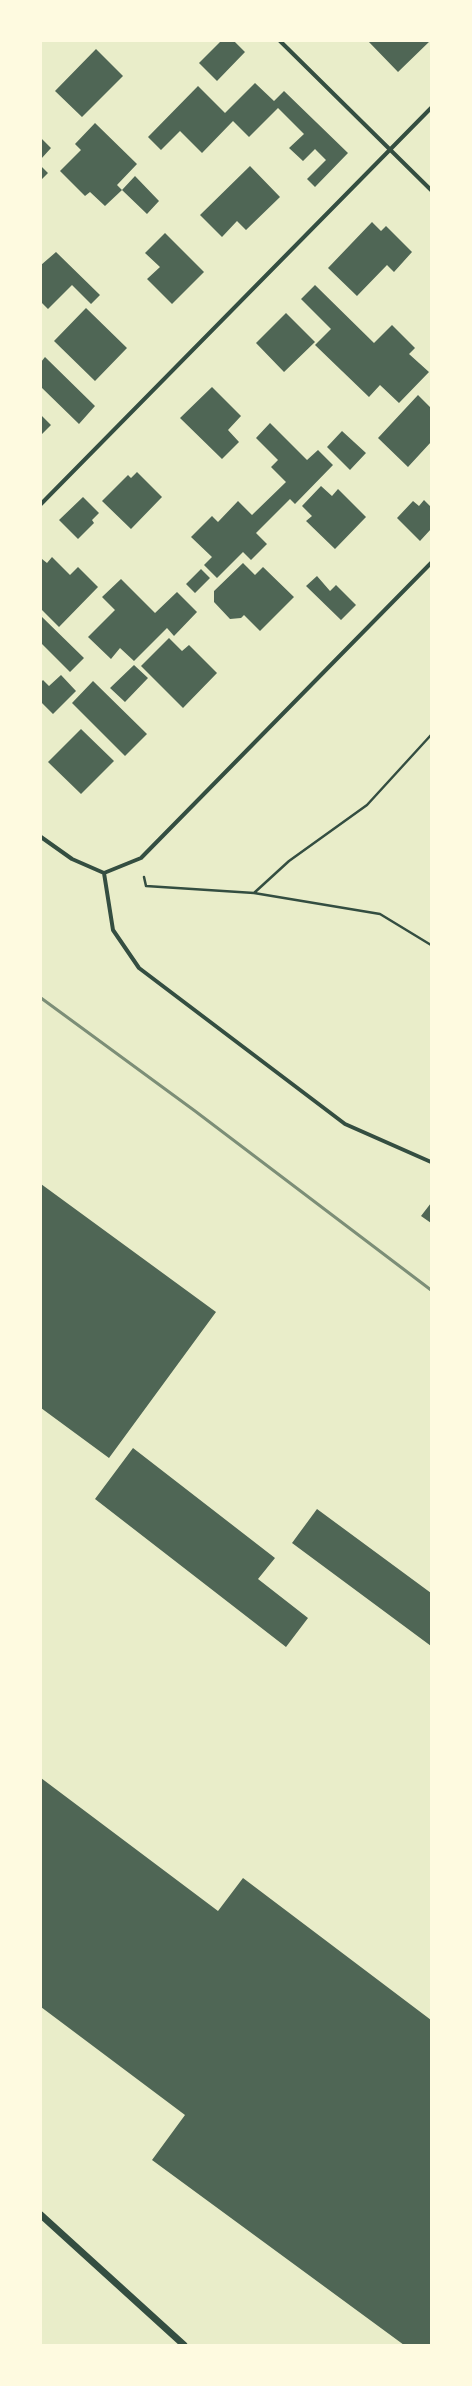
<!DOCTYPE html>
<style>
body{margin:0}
#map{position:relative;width:472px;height:2386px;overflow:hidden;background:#e9edc9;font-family:"Fira Sans Condensed",sans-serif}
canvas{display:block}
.frame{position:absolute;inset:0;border:42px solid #fefae0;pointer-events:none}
</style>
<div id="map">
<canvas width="472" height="2386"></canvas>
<div class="frame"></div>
</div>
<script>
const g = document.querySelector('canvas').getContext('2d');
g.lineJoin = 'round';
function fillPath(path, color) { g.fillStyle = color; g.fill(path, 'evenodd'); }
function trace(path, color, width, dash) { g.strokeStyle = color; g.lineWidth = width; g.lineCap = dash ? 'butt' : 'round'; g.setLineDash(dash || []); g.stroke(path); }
fillPath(new Path2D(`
 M221,41H234L245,52L217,81L199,63Z
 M368,41H430L398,72Z
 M96,49L123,76L82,117L55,91Z
 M255,83L274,101L284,91L348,153L315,187L307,179L326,160L315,149L303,161L289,148L304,134L278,108L249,137L233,121L202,153L180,131L161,150L148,137L198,86L225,113Z
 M95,123L137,164L117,185L122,190L105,206L90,192L85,196L60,171L81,150L75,144Z
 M41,138L51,148L41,159Z
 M41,166L48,173L41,180Z
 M250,166L280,197L246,230L237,221L222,237L200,215Z
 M135,176L159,201L147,214L122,190Z
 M372,222L381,231L386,226L412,252L394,272L387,265L357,296L328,268Z
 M165,233L204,272L172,304L147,279L160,267L145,253Z
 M56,252L100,295L91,304L72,285L48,309L41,302V265Z
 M315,285L374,343L392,325L415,348L409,354L429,372L399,403L380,385L369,397L315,345L331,329L301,299Z
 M86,308L127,348L95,381L54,341Z
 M286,313L315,342L284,372L256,343Z
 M45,357L95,406L79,424L41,387V362Z
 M212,387L241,416L228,430L239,442L222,459L180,418Z
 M418,395L431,408V442L408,467L378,438Z
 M41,415L51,425L41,435Z
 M270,423L307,460L318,450L333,465L295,504L290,499L256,533L267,544L251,560L243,552L217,578L204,565L212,557L191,537L212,516L218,522L238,501L252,515L286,482L271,467L278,460L256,438Z
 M342,431L366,453L350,470L327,447Z
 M137,472L162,497L131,529L102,501L128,475L131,478Z
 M321,486L332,496L338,489L366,517L335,549L306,521L312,516L302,506Z
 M83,497L99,513L92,520L94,523L78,539L59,520Z
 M424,500L431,507V529L420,541L397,518L413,501L419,506Z
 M52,557L70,575L78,567L98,587L59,627L41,609V560L42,559L47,563Z
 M243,563L255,575L263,567L294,597L260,631L244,615L241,618L230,619L214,602V591Z
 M201,569L210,578L195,593L186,584Z
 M317,576L330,591L336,585L356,605L341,620L306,586Z
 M121,579L155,613L177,592L197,612L174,636L167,628L134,661L120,648L111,659L88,637L115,610L102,597Z
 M41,616L84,658L70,672L41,643Z
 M169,638L182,651L189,645L217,673L183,708L141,666Z
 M134,665L148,678L125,702L110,688Z
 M61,675L76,691L53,714L41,702V682L43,680L49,686Z
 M93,681L147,734L125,756L72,703Z
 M81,729L114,761L81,794L48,762Z
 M41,1184L216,1312L109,1458L41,1408Z
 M431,1203V1223L421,1216Z
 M133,1448L275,1558L258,1579L308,1618L286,1647L95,1499Z
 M317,1509L431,1593V1646L292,1543Z
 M41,1778L218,1911L243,1878L431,2020V2345H404L152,2160L185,2115L41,2007Z`), '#4f6655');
trace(new Path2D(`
 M144,877L146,886L254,893L380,914L431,945
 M254,893L289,861L367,805L431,735`), '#344e41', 2.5);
trace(new Path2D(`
 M280,41L431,190
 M41,504L431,108
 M41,837L72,859L104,873
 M104,873L113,930L139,968L345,1124L431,1162
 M104,873L141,858L431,563`), '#344e41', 4);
trace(new Path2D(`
 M41,2215L184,2345`), '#344e41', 7);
trace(new Path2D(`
 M41,998L195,1111L431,1290`), '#7c8e77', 3);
</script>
